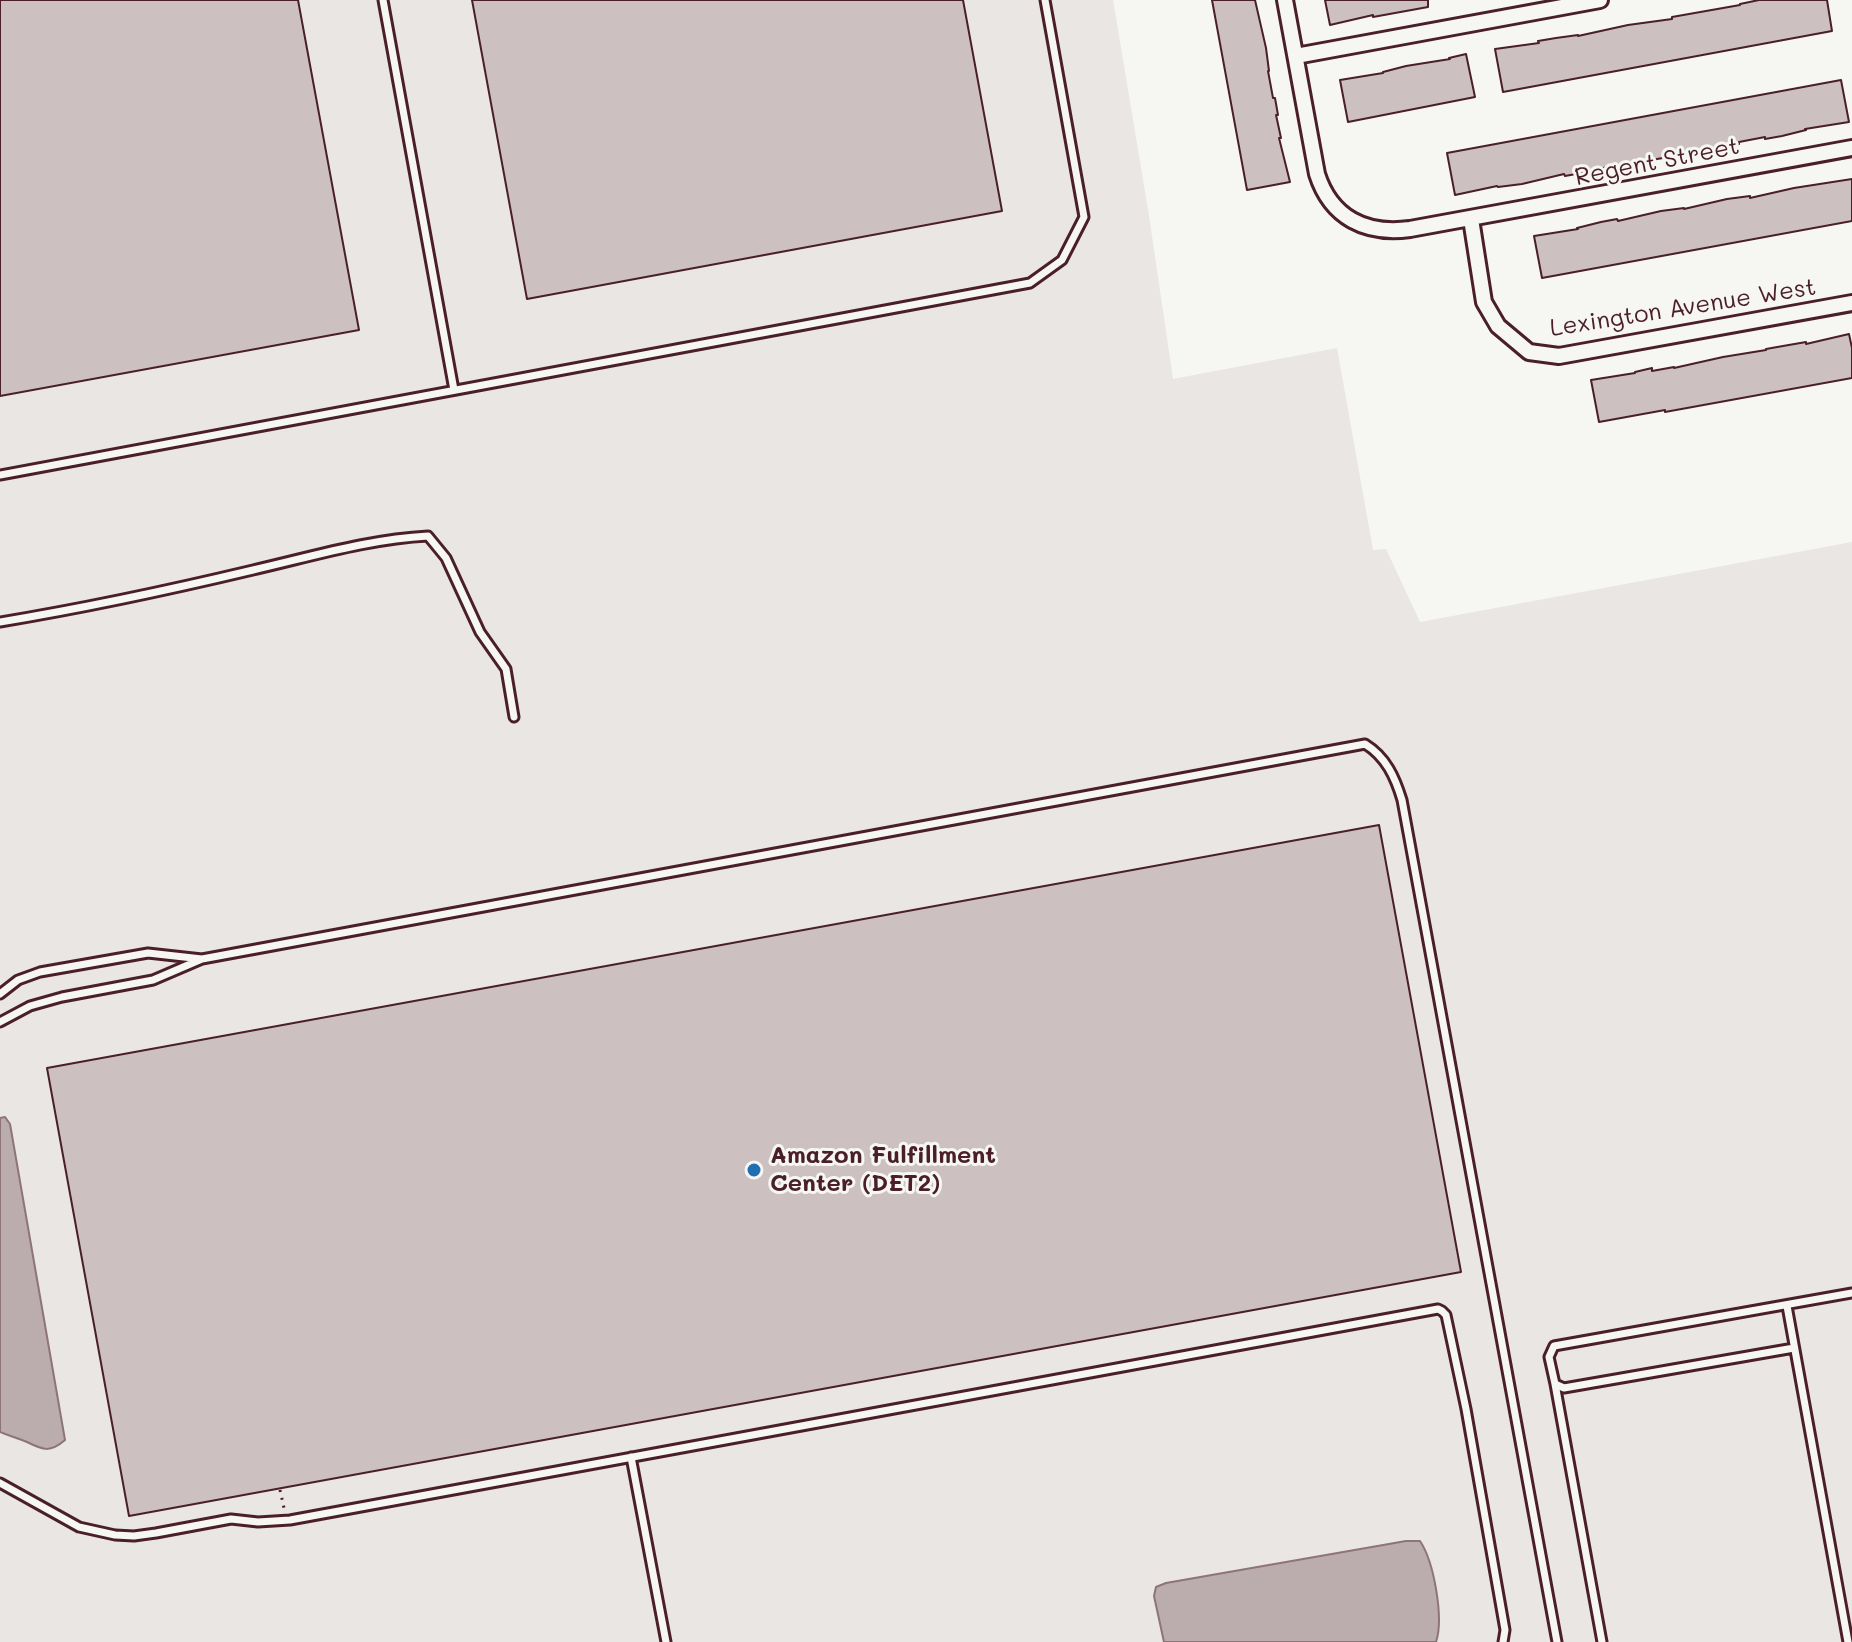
<!DOCTYPE html>
<style>
body{margin:0}
canvas{display:block;background:#f6f6f2}
</style>
<canvas width="1852" height="1642"></canvas>
<script>
const g = document.querySelector('canvas').getContext('2d');
g.lineJoin = 'round';
function fillPath(path, color) { g.fillStyle = color; g.fill(path, 'evenodd'); }
function trace(path, color, width, dash) { g.strokeStyle = color; g.lineWidth = width; g.lineCap = dash ? 'butt' : 'round'; g.setLineDash(dash || []); g.stroke(path); }
function label(font, color, halo, rows, align = 'center') {
  g.font = font + ' Mali,sans-serif'; g.lineWidth = 6; g.setLineDash([]); g.textBaseline = 'middle'; g.strokeStyle = halo; g.fillStyle = color; for (const [text, x, y, turn = 0] of rows) {
    g.save(); g.translate(x, y); g.rotate((+turn || 0) * Math.PI / 180); g.textAlign = isNaN(turn) ? turn : align; if (halo) g.strokeText(text, 0, 0); g.fillText(text, 0, 0); g.restore();
  }
}
fillPath(new Path2D(`
 M0,0H1113L1149,216L1173,379L1337,348L1373,550L1386,549L1420,622L1852,542V1642H0Z`), '#e9e6e3');
const water = new Path2D(`
 M5,1117L10,1124L65,1440C50,1453 43,1450 27,1442C18,1438 9,1436 0,1432V1118Z
 M1406,1541H1420C1434,1562 1444,1618 1436,1642H1164L1154,1596L1156,1587L1166,1583Z`);
fillPath(water, '#bbadae');
trace(water, '#8e747a', 2);
const building = new Path2D(`
 M0,0H298L359,330L0,396Z
 M472,0H963L1002,211L527,299Z
 M1212,0H1255L1266,48L1269,71H1268L1273,98H1275L1278,115H1276L1281,138H1279L1290,182L1247,190Z
 M1325,0H1428V7L1373,17V15L1330,25Z
 M1759,0H1827L1832,31L1503,92L1495,49L1539,43L1538,41L1556,38L1578,35V36L1628,25L1672,19V17L1740,5V4Z
 M1466,54L1475,97L1348,122L1340,80L1383,73V72L1406,66L1450,59L1449,58Z
 M1841,80L1849,122L1805,129L1806,130L1782,136L1765,139V137L1739,142V144L1669,155V157L1603,168V169L1587,172L1565,176L1564,174L1522,184L1498,187L1497,186L1455,195L1447,153Z
 M1852,179V221L1542,278L1534,236L1578,229L1577,228L1601,222L1617,219L1618,221L1661,211L1684,208V209L1727,199L1750,196V198L1794,188Z
 M1849,334L1852,348V378L1665,412V410L1599,422L1591,380L1635,373V372L1652,368V371L1674,367V368L1723,357L1766,350V349L1783,346L1806,342V344Z
 M1379,825L1461,1272L129,1516L47,1068Z`);
fillPath(building, '#ccc1c0');
trace(building, '#4a1f2b', 2);
const lane = new Path2D(`
 M383,0L454,390
 M0,475L1030,283L1062,260L1084,217L1045,0
 M0,622C85,608 169,590 253,570C310,557 369,539 428,536L446,558L480,632L506,669L514,717
 M202,959L1365,744C1386,757 1395,777 1402,800L1557,1642
 M0,994L18,980L40,972L148,953L202,959L153,980L62,997L30,1006L0,1022
 M1787,1306L1848,1642
 M1794,1348L1564,1388L1555,1384L1549,1357L1554,1346L1852,1293
 M1555,1384L1602,1642
 M631,1457L666,1642
 M0,1483L79,1527L115,1535L134,1536L156,1533L231,1519L258,1522L290,1520L1438,1309L1442,1311L1446,1315L1466,1409L1505,1630L1503,1642`);
const street = new Path2D(`
 M1285,0L1317,174C1331,218 1366,235 1410,229L1852,148
 M1296,56L1600,0
 M1471,219L1484,302L1498,326L1529,352L1559,356L1852,303`);
trace(lane, '#4a1f2b', 13);
trace(street, '#4a1f2b', 20);
trace(new Path2D(`
 M280,1490L284,1508`), '#4a1f2b', 3, [2, 6]);
trace(lane, '#f6f6f2', 7);
trace(street, '#f6f6f2', 14);
for (const [x, y, r, color] of [
 [754,1170,8,"#1f6fb2"]
]) { const dot = new Path2D(); dot.arc(x, y, r, 0, 2 * Math.PI); g.fillStyle = color; g.fill(dot); trace(dot, '#f6f6f2', 3); }
label('24px', '#4a1f2b', '#f6f6f2', [
 ["Regent Street",1657,162,-11],
 ["Lexington Avenue West",1683,308,-9]
]);
label('bold 24px', '#4a1f2b', '#f6f6f2', [
 ["Amazon Fulfillment",770,1156],
 ["Center (DET2)",770,1184]
], 'left');
</script>
